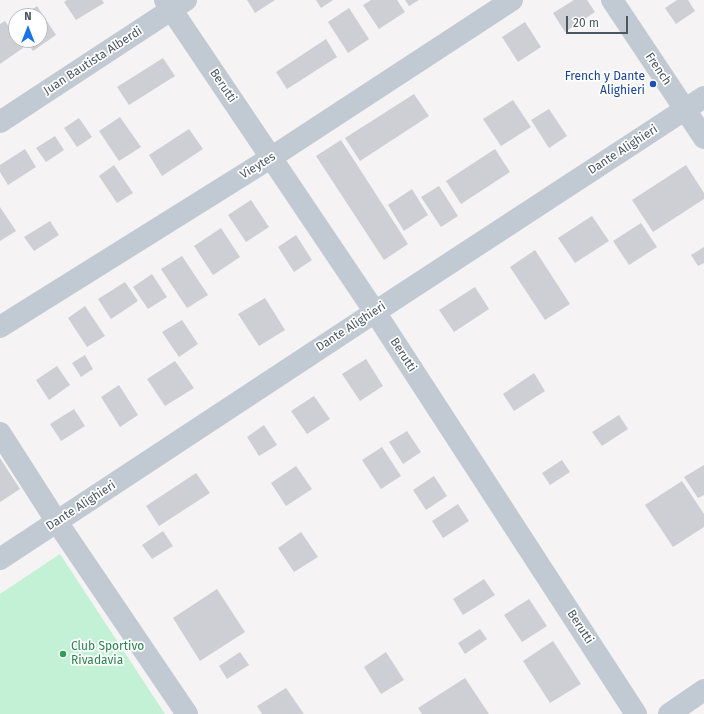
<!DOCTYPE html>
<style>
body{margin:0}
#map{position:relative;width:704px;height:714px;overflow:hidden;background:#f5f3f3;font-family:"Fira Sans",sans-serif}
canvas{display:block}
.north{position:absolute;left:8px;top:8px;width:40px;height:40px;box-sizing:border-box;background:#fff;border:1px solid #b7bbc0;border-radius:50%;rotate:0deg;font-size:11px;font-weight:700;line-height:16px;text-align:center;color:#4a5661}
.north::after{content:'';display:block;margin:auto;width:14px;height:18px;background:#1a73e8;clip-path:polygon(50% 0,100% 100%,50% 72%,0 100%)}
.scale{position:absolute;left:566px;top:16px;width:62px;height:18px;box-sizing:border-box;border:2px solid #4a5661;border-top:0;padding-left:5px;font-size:12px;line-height:14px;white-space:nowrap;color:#4a5661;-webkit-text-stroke:3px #fff;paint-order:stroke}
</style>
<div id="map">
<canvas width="704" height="714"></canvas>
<div class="north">N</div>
<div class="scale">20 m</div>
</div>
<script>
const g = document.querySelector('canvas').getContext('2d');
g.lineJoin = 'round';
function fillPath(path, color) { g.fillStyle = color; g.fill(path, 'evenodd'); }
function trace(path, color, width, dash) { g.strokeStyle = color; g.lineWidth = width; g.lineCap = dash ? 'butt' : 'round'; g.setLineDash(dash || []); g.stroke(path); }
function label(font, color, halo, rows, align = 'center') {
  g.font = font + ' "Fira Sans",sans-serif'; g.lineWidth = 3.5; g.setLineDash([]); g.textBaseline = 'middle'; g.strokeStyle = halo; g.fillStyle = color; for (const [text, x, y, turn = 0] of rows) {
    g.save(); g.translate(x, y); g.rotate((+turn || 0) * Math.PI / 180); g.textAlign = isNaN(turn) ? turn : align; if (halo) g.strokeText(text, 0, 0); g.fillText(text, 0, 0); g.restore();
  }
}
fillPath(new Path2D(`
 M60,554L165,714H0V594Z`), '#c3f1d5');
fillPath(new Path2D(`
 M67,0H102L104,3L76,20L64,2Z
 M247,0H275L255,13Z
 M316,0H333L321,8Z
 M371,0H397L405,12L379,29L363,5Z
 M405,0H419L409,6Z
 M574,0H587L595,12L565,32L553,13Z
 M677,0H688L695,11L676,24L665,8Z
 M37,6L56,35L33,51L26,40H40V16H23Z
 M349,8L369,39L348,53L328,22Z
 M5,21L16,37V40H18L23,48L0,64V24Z
 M525,22L541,47L518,62L502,37Z
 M326,39L337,57L287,89L276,72Z
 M163,58L175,76L129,105L117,87Z
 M414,94L429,116L360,161L345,138Z
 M513,100L531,127L501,146L483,119Z
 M549,109L567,136L549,148L531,120Z
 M120,117L141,147L119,161L99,131Z
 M79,118L92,137L77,147L64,128Z
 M189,129L203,149L162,176L149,155Z
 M55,136L64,150L46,162L36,148Z
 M341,140L408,244L384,260L316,156Z
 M25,149L36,167L8,185L0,172V165Z
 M495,149L510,172L461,204L446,181Z
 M114,165L133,193L117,203L99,176Z
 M686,165L704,193V199L653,232L632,200Z
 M439,186L458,216L441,227L421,197Z
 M412,189L428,215L404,231L388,205Z
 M251,200L269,227L246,242L228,215Z
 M0,207L16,231L0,241Z
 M592,216L609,241L575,263L558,238Z
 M50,221L59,235L34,251L24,237Z
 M641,223L657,247L629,265L613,241Z
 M221,228L240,257L213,275L194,246Z
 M296,235L312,260L294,272L278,247Z
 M704,247V263L698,266L691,255Z
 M535,250L570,304L545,320L510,267Z
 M182,256L208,295L187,308L161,269Z
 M152,274L167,297L148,309L133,287Z
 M125,282L138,301L111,319L98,299Z
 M475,287L489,309L454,332L439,310Z
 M265,298L285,330L259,346L238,314Z
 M85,306L105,336L87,347L68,318Z
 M182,320L198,344L179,357L162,332Z
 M85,355L93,369L81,377L72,363Z
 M366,359L383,386L360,401L342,374Z
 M175,361L194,388L165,406L147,379Z
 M57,366L70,385L49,400L36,380Z
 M534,373L545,391L514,411L503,394Z
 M119,385L138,415L120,427L101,397Z
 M314,396L330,419L307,434L291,411Z
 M74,409L85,426L61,441L50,424Z
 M619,415L628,429L602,446L592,432Z
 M264,425L277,445L259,456L247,437Z
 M407,431L421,452L403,464L389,442Z
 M382,447L401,476L381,489L362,460Z
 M0,458L20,489L0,502Z
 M562,460L570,472L550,485L542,473Z
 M704,465V495L698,498L684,477Z
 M296,466L312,489L286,506L271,483Z
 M196,473L210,493L159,526L146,506Z
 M434,476L447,496L426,510L413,490Z
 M682,481L704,514V527L673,547L645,505Z
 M458,504L469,521L443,538L432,521Z
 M163,531L173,546L152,559L142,545Z
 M301,532L318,557L294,572L278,548Z
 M484,579L495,595L463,615L453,599Z
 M217,589L245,632L200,661L173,618Z
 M529,599L547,626L522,642L504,615Z
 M480,629L487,639L465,654L458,643Z
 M553,641L581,684L550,703L523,661Z
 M240,652L249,665L227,679L219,666Z
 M386,652L404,680L381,694L364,667Z
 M465,678L489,714H422L418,708Z
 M286,688L304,714H262L257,706Z`), '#cdcfd5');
trace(new Path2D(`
 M165,0L375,312L636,714
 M612,0L704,138
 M0,122L186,0
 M0,327L272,157L512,0
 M0,433L57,522L187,714
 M0,559L375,312L704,97
 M669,714L704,690`), '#c1cad2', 22);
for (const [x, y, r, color] of [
 [653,84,4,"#1a4fb4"],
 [63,654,4,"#2e9e5b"]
]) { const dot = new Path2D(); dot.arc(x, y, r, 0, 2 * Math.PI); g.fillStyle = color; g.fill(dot); trace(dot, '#fff', 1.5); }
label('12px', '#4a5661', '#fff', [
 ["Juan Bautista Alberdi",93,61,-33],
 ["French",658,69,56],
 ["Berutti",223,86,56],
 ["Dante Alighieri",623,150,-33],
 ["Vieytes",258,166,-32],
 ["Dante Alighieri",351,327,-33],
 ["Berutti",403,355,57],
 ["Dante Alighieri",81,506,-33],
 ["Berutti",580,627,57]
]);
label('12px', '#164399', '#fff', [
 ["French y Dante",645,77],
 ["Alighieri",645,91]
], 'right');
label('12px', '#27864d', '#fff', [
 ["Club Sportivo",71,647],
 ["Rivadavia",71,661]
], 'left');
</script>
